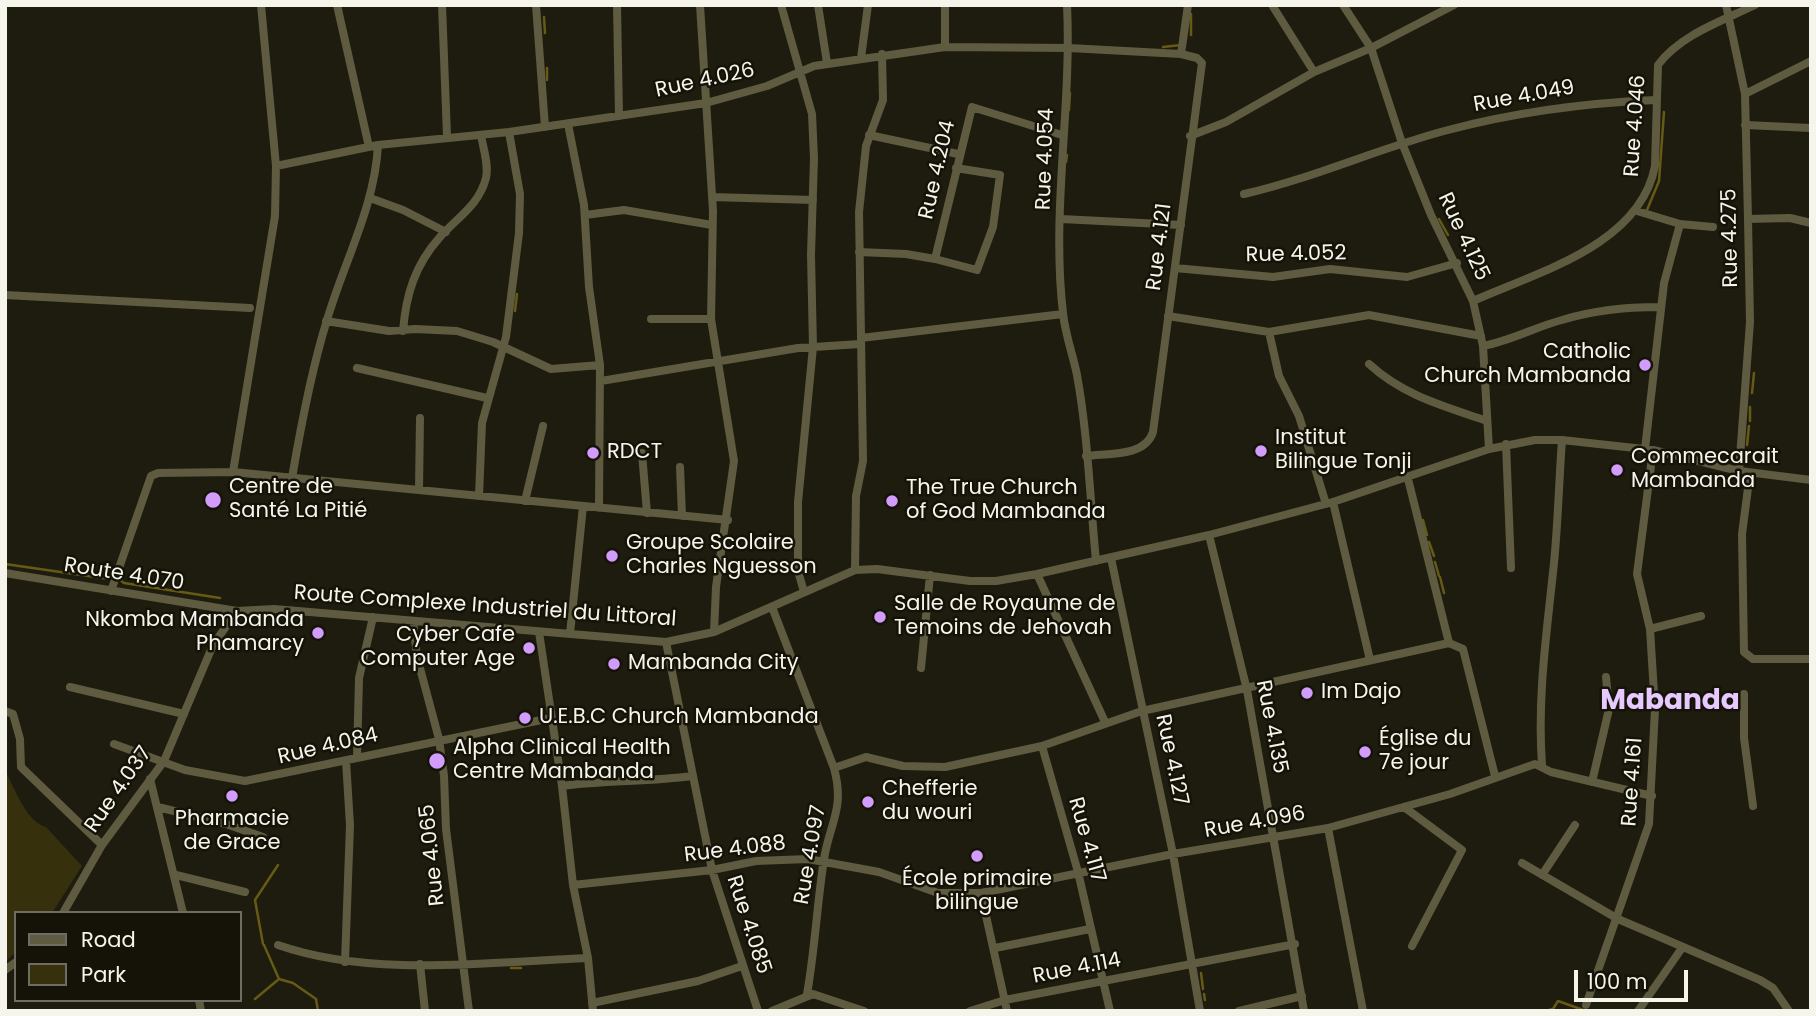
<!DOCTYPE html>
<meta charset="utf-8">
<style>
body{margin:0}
#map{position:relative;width:1816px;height:1016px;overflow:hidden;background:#1e1c0f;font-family:Poppins,sans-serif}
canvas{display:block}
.frame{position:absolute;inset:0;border:7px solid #f6f5ec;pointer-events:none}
.legend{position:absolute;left:14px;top:911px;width:228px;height:91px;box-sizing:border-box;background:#151307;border:2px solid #6f6d63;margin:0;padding:9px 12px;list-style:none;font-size:21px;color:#f6f5ec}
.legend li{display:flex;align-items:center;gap:14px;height:35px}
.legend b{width:35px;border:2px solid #6f6d63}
.scale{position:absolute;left:1574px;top:970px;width:114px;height:32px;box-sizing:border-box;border:4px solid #f6f5ec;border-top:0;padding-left:9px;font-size:21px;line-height:24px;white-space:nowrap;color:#f6f5ec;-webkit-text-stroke:5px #151307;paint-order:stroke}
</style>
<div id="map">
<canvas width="1816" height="1016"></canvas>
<div class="frame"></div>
<ul class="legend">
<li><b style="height:9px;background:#5f5b41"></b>Road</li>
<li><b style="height:19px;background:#36300d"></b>Park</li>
</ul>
<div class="scale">100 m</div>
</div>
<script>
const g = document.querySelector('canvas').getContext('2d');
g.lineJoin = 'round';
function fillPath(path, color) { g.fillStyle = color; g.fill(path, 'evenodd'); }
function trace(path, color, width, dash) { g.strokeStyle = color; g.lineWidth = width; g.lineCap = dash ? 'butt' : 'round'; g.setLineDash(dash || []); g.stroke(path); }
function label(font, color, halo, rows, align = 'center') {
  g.font = font + ' Poppins,sans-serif'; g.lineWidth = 5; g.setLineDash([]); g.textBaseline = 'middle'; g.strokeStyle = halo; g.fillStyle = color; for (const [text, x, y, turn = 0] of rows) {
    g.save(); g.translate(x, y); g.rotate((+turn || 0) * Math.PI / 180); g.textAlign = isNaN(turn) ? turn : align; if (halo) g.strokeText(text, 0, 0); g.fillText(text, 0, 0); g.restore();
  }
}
fillPath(new Path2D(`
 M5,770C14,787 26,822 46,827L82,866L52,913H16V952L5,962Z`), '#36300d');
trace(new Path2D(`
 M544,17L545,33
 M1191,35V14
 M1163,47L1181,45
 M547,68V80
 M1069,110L1070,93
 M1066,162L1067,155
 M1647,210L1659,181L1664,112
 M1439,219L1448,235
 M515,311L517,294
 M1752,393L1754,373
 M1750,421V407
 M1747,445L1749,426
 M1423,520L1427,535
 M1429,542L1434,556
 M1435,562L1439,576
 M5,564L109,579
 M1440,577L1444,593
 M119,579L124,583L220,598
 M263,944L255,900L278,865
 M264,945L279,979
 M511,968H521
 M1201,973L1203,989
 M279,979L293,983L316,999L318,1011
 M1204,994L1205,1000
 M255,999L279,979
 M1545,1011L1553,1009L1558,1001L1586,1011`), '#665a15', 2.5);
trace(new Path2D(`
 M337,5L369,147
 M442,5L447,136
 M536,5L545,127
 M617,5L619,116
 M700,5L713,211L711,319L734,461L716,587L714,632
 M781,5L812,114L814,158L811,255L813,347L798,502V571L804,592
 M818,5L827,63
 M945,5V47
 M1067,5C1072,107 1051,211 1063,313C1065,334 1073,355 1077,375C1088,436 1090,499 1096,561
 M1272,5L1314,72
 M1343,5L1371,48L1402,143L1431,215L1473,301L1483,346L1489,449
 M1726,5L1745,94L1748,219L1750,322L1739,471
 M861,58L868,5
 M1745,94L1811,61
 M568,124L584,205L589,287L600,365L599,508
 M1745,125L1811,128
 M869,135L958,154
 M1190,136L1226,122L1314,72L1371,48L1454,5
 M276,166L378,145L509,132L706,103L767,86L814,66L945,47L1069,48L1181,54
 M1244,194C1314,178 1379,148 1448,130C1516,112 1586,103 1655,100
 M712,197L813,200
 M370,198L403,210L446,232
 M1637,211L1680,224L1713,227
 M585,215L624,210L712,225
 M1061,219L1181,225
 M1748,219L1790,218L1811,223
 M859,252L906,254L935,259L972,107L1062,135
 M935,259L977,270L993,227L1000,175L956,168
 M1175,268L1273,277L1330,269L1407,277L1457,263
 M5,295L250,308
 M1473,301C1538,272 1640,245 1655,166L1658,65C1680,35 1722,21 1755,5
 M1168,316L1269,332L1369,315L1481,336
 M651,319H711
 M326,321L389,331L415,329L457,331L493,342L551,369L600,365
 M403,331C406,294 415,265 440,237C458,217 479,205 486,178C489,164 483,148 481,135
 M1269,332L1279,376L1299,416L1326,504
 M861,338L1063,314
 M1483,346C1511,341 1535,327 1562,320C1594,310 1627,307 1660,307
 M1369,364C1404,396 1444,406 1487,421
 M357,368L487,398
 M601,381L798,348L860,344
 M1506,444L1511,568
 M1645,449L1664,283L1680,224
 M642,453L647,513
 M1086,456C1109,453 1145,457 1153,432L1202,63L1197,58L1181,54L1188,5
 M680,467L682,516
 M233,472L275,216L276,166L261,5
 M1750,473L1742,534L1744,652L1753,659H1811
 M292,478C301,425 311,371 327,320C344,262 375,206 378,145
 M1408,479L1449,643
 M419,490L420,418
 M479,496L482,423L506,337L519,233L520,194L509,132
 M525,501L543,426
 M1333,502L1370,660
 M1209,535L1247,690L1304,1011
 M1111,558L1173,854L1200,1011
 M855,570L856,496L863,461L859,212L866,146L883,100L882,54
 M5,573L237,611L274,609L666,642L714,632L855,570L877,569L970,581H996L1037,574L1209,535L1333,502L1489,449L1535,440H1562L1653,450L1739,471L1811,480
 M1037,574L1105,722
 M111,591L151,476L158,473L233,472L728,520
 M772,607L834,768C845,809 830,822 824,859C817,904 815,949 807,994
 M413,621L417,657L439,739L444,776L446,829L469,1011
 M1650,629L1701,616
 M539,632L562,786L573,885L588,958L593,1011
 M570,634L583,506
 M666,642L712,870L758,1011
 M921,668L930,575
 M70,687L184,714
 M1744,694V738L1753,806
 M5,711L13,714L20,739L21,767L102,845
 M114,744L185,770L245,781L551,718
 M357,758L359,678L373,617
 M1542,765C1537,696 1547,631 1554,563C1558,522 1559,481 1562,440
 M834,768L866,757L903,766L945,767L1042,746
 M150,779L183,913
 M1592,782L1609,709L1606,677
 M562,786C605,780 649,782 692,776
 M158,807L226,824L263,837
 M1404,807L1462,850L1412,946
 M1328,828L1363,1011
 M1522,863L1618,919L1760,980L1773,988L1789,1011
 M176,875L245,892
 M1542,875L1575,825
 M573,885L712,870L756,861L808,859L879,872L938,893H981
 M63,913L102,845L164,761L213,645L237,611
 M278,945C372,978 490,962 588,958
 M995,948L1090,929
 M345,962L350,825L346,761
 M420,964L425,1011
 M5,970L16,962
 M199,1000L201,1011
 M592,1003L698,981L742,966
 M1586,1005L1649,824L1655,709L1650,629L1637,574L1653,450
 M772,1011L813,994L864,1011
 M970,1011L1005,1000L1295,944
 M1007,1011L981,893L1173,854L1328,828L1450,794L1535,764L1551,772L1652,796
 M1110,1011L1078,872L1042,746L1142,711L1449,643L1463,649L1495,776
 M1239,1011L1302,996
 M1638,1011L1682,948`), '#5f5b41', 8);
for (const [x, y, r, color] of [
 [1645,365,7,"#d29cfd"],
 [1261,451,7,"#d29cfd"],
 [593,453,7,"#d29cfd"],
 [1617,470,7,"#d29cfd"],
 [213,500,9,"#d29cfd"],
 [892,501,7,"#d29cfd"],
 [612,556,7,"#d29cfd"],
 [880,617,7,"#d29cfd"],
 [318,633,7,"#d29cfd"],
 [529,648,7,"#d29cfd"],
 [614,664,7,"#d29cfd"],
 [1307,693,7,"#d29cfd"],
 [525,718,7,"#d29cfd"],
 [1365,752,7,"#d29cfd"],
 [437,761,9,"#d29cfd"],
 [232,796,7,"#d29cfd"],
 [868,802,7,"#d29cfd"],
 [977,856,7,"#d29cfd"]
]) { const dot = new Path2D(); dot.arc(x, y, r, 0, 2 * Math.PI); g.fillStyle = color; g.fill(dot); trace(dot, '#151307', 2.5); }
label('21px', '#f6f5ec', '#151307', [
 ["Rue 4.026",705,81,-12],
 ["Rue 4.049",1524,97,-10],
 ["Rue 4.046",1636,126,-86],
 ["Rue 4.054",1046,159,-88],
 ["Rue 4.204",938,170,-77],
 ["Rue 4.125",1463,237,65],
 ["Rue 4.275",1731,238,-91],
 ["Rue 4.121",1160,247,-83],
 ["Rue 4.052",1296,255,-1],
 ["Route 4.070",124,575,9],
 ["Route Complexe Industriel du Littoral",485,607,4],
 ["Rue 4.135",1271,727,79],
 ["Rue 4.084",328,747,-13],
 ["Rue 4.127",1171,760,78],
 ["Rue 4.161",1633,782,-86],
 ["Rue 4.037",119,790,-55],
 ["Rue 4.096",1255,823,-10],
 ["Rue 4.117",1086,840,74],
 ["Rue 4.088",735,850,-7],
 ["Rue 4.065",433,855,-96],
 ["Rue 4.097",811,855,-80],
 ["Rue 4.085",748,925,72],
 ["Rue 4.114",1077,969,-11]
]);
label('21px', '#f6f5ec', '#151307', [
 ["Catholic",1631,353,"right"],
 ["Church Mambanda",1631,377,"right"],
 ["Institut",1275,439],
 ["Bilingue Tonji",1275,463],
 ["RDCT",607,453],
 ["Commecarait",1631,458],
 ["Mambanda",1631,482],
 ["Centre de",229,488],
 ["Santé La Pitié",229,512],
 ["The True Church",906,489],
 ["of God Mambanda",906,513],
 ["Groupe Scolaire",626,544],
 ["Charles Nguesson",626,568],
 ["Salle de Royaume de",894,605],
 ["Temoins de Jehovah",894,629],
 ["Nkomba Mambanda",304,621,"right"],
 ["Phamarcy",304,645,"right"],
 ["Cyber Cafe",515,636,"right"],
 ["Computer Age",515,660,"right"],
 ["Mambanda City",628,664],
 ["Im Dajo",1321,693],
 ["U.E.B.C Church Mambanda",539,718],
 ["Église du",1379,740],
 ["7e jour",1379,764],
 ["Alpha Clinical Health",453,749],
 ["Centre Mambanda",453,773],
 ["Chefferie",882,790],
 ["du wouri",882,814],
 ["Pharmacie",232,820,"center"],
 ["de Grace",232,844,"center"],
 ["École primaire",977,880,"center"],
 ["bilingue",977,904,"center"]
], 'left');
label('bold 28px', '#e6c9ff', '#151307', [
 ["Mabanda",1670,702]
]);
</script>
